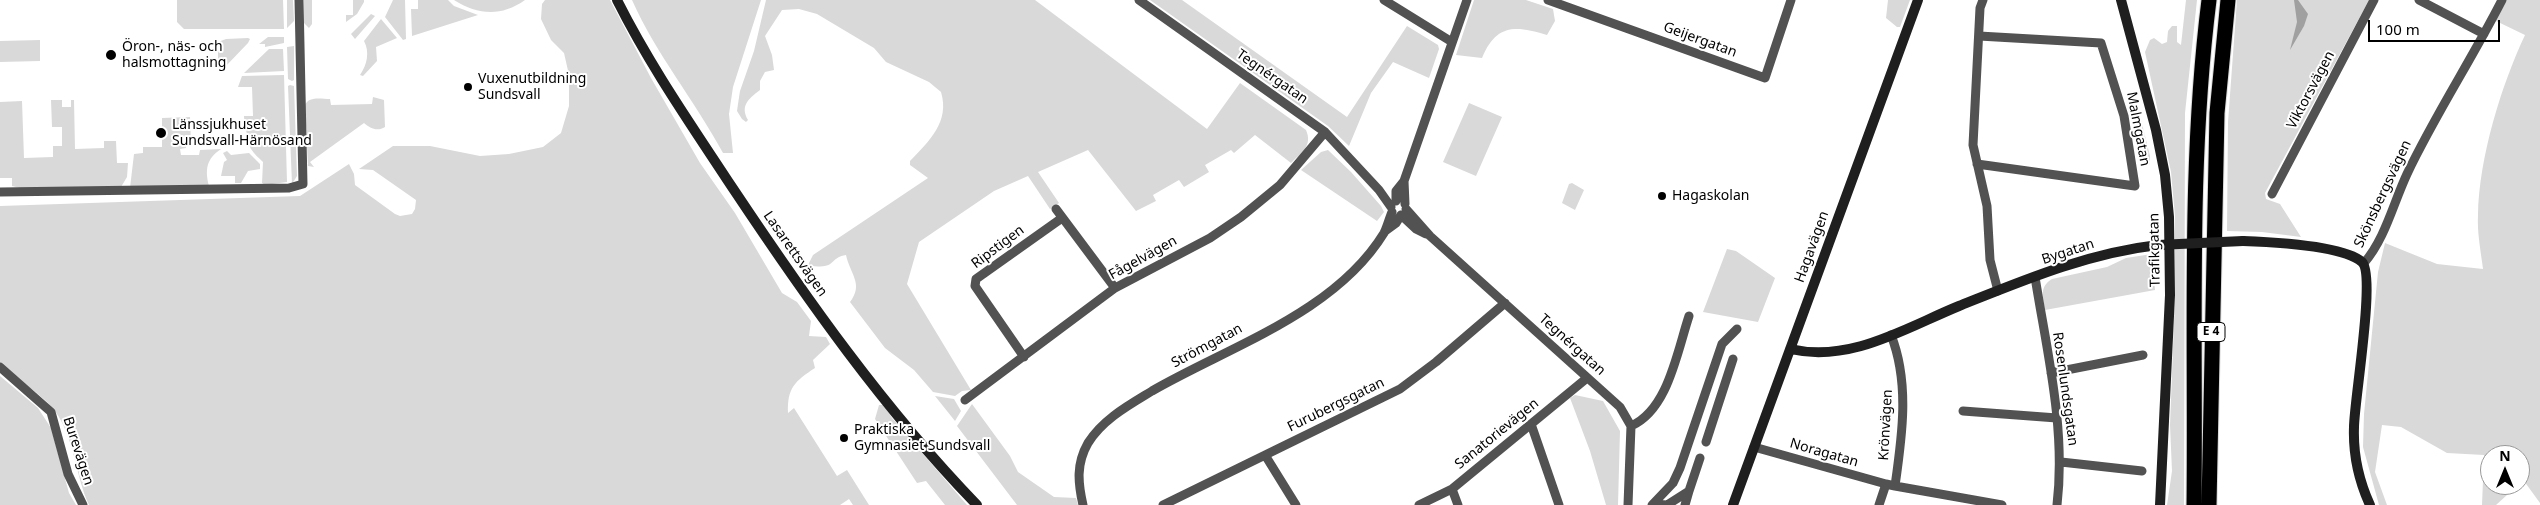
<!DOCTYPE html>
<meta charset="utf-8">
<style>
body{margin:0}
#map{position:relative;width:2540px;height:505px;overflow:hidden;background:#fff;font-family:"Noto Sans",sans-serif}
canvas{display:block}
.north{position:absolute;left:2480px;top:445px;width:50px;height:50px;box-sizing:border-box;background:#fff;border:1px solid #999;border-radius:50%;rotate:0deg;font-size:14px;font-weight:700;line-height:20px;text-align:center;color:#000}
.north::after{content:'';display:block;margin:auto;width:18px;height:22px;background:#000;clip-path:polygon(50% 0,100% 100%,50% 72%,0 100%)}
.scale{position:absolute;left:2368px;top:20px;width:132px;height:22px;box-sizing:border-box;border:2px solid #000;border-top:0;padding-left:6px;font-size:15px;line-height:18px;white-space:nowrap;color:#000;-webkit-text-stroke:4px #fff;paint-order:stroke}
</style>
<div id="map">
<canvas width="2540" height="505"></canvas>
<div class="north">N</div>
<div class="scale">100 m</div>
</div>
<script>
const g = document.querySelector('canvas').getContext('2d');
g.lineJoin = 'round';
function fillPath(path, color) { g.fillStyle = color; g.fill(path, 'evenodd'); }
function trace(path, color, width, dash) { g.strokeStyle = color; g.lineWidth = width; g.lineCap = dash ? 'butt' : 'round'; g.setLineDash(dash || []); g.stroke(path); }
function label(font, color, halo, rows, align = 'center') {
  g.font = font + ' "Noto Sans",sans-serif'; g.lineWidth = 4; g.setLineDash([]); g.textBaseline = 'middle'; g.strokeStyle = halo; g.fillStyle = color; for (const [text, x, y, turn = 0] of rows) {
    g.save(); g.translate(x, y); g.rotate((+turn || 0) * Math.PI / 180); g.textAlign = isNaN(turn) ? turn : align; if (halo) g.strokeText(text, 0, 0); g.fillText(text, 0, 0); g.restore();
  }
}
fillPath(new Path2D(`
 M177,0H283L284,29H184L177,22Z
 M287,0H293L294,21L287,28Z
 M304,0H312V24L309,28L304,23Z
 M353,0H364V2L357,14L346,22V15H353Z
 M393,0H405L406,39L403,40L385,17Z
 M418,0H448L454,6L478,15L412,36L411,9H418Z
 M454,0H525C501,17 478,15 454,0Z
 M545,0H610L651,78L700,163L735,213L782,293L797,302L811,321L809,336L826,337L830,344L813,360L815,368C795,381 787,388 788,413L794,408L837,476L847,470L869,505H853L849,499L840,505H89C75,475 75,439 55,411C46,398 14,376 0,364V206L300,196L349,164L354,174L355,185L395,214L400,216L412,214L415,209L416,200L373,170L359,169L393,146H430L480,156L509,154L543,147L561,133L569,106V75L564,53L551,40L541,19L542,4Z
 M632,0H761L733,87L729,114L733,153H723C695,101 656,54 632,0Z
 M766,0H1035L1207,129L1240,83L1306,130C1313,146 1301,153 1291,163L1255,135L1234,153L1231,150L1205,165L1209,172L1184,187L1179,180L1153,195L1156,201L1136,211L1088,150L1038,172L1059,203L1050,209L1028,176L994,191L919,242L907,284L971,390L962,391L955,396L933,392L914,370L885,348L850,302C864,284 850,274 846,255C829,257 837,271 808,265L813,255L928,178L910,165V161C929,141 950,122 941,92L929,82L886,62L874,48L817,14L799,9L782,10L765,36L772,55L774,70L765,72L760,81V90C748,99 740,106 748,120L746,122L742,119L737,111L738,104L740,91L754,51Z
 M1150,0H1182L1347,117L1407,26L1438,45L1439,49L1429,78L1393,62L1371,93L1349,146L1328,126Z
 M1474,0H1526L1553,9L1555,21L1547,35C1515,25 1496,24 1482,58L1456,55Z
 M1888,0H1910L1900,27H1897L1886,18Z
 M2186,0H2197L2185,113L2184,505H2167L2172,471L2170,425L2175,295V216L2171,172L2145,52L2150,40L2154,38L2162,44L2167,42L2168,31L2172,26H2177V42L2181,45Z
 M2237,0H2369L2265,193L2266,199L2280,204L2301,237L2262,232L2227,231L2228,122Z
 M2506,0H2540V503L2524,481L2520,484V455H2490V485H2518L2496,505H2482L2484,455L2447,453L2401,427L2382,425L2375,472L2387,505H2379L2363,447L2364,414L2378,272L2385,243L2437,264L2483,269C2481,252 2477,233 2478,215C2479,158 2501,86 2525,35L2496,21Z
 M371,14L375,16L355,39L351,34Z
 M381,19L397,38L376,47L377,61L363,76L360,75C367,65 370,52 364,41Z
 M268,37H284V43L265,47V44H259Z
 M248,38L250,39L248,43L224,68H218V42L226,39Z
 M40,40V61L0,62V41Z
 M294,46V80L292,81L288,79L287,47Z
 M269,49H283L284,71L244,73Z
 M284,75L287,182L265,185L262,183L263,162C259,158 254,154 251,149C249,146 244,121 244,116H253L252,87H238L242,76Z
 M290,85L294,86L297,176L292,184L288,86Z
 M2134,92L2150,156V164L2147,165L2138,156C2143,134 2127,115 2130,93Z
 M373,97L384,100L385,127C377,132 370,128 364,123L310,162L314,167L308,166L305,105C309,96 321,99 330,99L331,105L372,104Z
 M51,100H62V107H71V100H74L75,149L104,148V141H116L117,163H128L127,177L121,187L20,188L12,186V178H0V102L22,101L24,158L53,157V146H62V127H52Z
 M1469,103L1502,117L1476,176L1443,162Z
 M190,117L191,144L186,145V148L180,149L181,155H199L200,150L221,149C206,159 205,170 209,186L130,188L134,154L143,153V147H162V118Z
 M1328,150L1351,172L1381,206L1384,212L1377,221L1301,170L1321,152Z
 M227,151L231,155L249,153L260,164V169L248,171L241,183H235V176H221L224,162L227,160L223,153Z
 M1572,183L1584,190L1575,210L1562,203L1569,184Z
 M1727,249L1736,251L1775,278L1758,322L1703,312Z
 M2152,254L2155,290L2045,310C2043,296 2039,287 2052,279L2107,267L2126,258Z
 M0,376L38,408L51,428L69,493L76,505H0Z
 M1575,395L1603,401L1620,431L1618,505H1606L1590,451L1570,398Z
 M935,396L954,399L961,411L955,421Z
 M972,404L1010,456L1018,472L1054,497L1076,498L1078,505H1017L957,426Z
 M879,405H884L892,418L967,505H945L926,481L917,483L875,419Z`), '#d9d9d9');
fillPath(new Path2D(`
 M2294,0H2298L2308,14L2304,26L2290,50L2297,22Z`), '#a0a0a0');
const highway = new Path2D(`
 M2194,505C2196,337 2188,167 2209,0
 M2209,505L2217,113L2228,0`);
trace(highway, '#dbdbdb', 17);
trace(new Path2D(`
 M1139,0L1325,132L1379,190L1391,207
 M1384,0L1452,42
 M1548,0L1765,78L1791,0
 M1983,0L1980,8L1973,145L1987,206L1990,260L1998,291
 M2419,0L2484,34
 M1977,164L2135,186L2124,116L2101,43L1979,36
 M1404,181L1405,204
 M0,192L289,188L303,184L299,0
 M2272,194L2374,0
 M1396,201V191L1404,181L1467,0
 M1056,209L1115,288
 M1406,209L1430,236L1620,407L1631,426L1628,505
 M1385,231L1396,223L1401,215L1416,229L1426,234
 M2364,263C2385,239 2393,204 2407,174C2435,115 2472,59 2502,0
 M2035,277C2047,352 2066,429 2057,505
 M1024,357L975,286L976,279L1062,218
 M0,367L51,412L68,474L83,505
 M2051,373L2143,355
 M965,400L1115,288L1210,238L1241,217L1280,185L1325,132
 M1963,411L2057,418
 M1531,424L1559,505
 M1631,426C1668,410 1677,352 1689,316
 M1706,442L1733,359
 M1754,447L1886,484
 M1265,455L1296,505
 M2061,462L2142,471
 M1895,486L2002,505
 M1452,489L1458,505
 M1653,504L1667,505L1689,491L1700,458
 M1083,505C1078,483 1076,464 1088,443C1103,419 1129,405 1152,391C1230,346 1335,313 1384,233C1387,227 1389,219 1392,212
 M1163,505L1400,389L1436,362L1505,303
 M1419,505L1452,489L1587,378
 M1652,505L1673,483L1680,468L1722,344L1737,329
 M1685,505L1689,491
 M1879,505L1886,484L1895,486C1902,437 1910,383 1891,335`), '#525252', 9);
trace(new Path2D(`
 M617,0C650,66 692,126 732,187C806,298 884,409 977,505
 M2121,0L2156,130L2165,175L2169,217L2170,295L2160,505
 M2243,241C2270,242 2343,245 2362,262C2376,275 2354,402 2354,427C2353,454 2359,481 2370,505
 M1790,349C1851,363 1905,328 1959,306C2024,280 2088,253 2158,245
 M1733,505L1918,0`), '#1f1f1f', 10);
trace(highway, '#000', 15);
trace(new Path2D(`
 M2158,245L2243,241`), '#1f1f1f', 10);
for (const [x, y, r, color] of [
 [111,55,6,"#000"],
 [468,87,5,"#000"],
 [161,133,6,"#000"],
 [1662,196,5,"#000"],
 [844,438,5,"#000"]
]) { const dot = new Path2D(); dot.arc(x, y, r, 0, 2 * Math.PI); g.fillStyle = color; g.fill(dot); trace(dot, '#fff', 2); }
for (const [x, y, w] of [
 [2211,332,28]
]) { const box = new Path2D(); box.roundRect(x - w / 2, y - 9.5, w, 19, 4); g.fillStyle = '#fff'; g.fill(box); trace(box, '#000', 1); }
label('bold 12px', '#000', null, [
 ["E 4",2211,332]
]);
label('14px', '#000', '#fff', [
 ["Geijergatan",1700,40,20],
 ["Tegnérgatan",1272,77,35],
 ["Viktorsvägen",2311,90,-62],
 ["Malmgatan",2138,129,79],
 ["Skönsbergsvägen",2383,194,-65],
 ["Ripstigen",998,247,-37],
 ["Hagavägen",1812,247,-70],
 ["Trafikgatan",2155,250,-91],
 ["Bygatan",2068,252,-18],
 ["Lasarettsvägen",795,254,55],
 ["Fågelvägen",1143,258,-29],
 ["Tegnérgatan",1572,345,42],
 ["Strömgatan",1207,346,-28],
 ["Rosenlundsgatan",2065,389,82],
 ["Furubergsgatan",1336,405,-26],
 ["Krönvägen",1886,425,-87],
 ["Sanatorievägen",1497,434,-39],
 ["Burevägen",78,451,72],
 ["Noragatan",1824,453,16]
]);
label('14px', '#000', '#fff', [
 ["Öron-, näs- och",122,47],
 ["halsmottagning",122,63],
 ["Vuxenutbildning",478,79],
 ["Sundsvall",478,95],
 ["Länssjukhuset",172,125],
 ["Sundsvall-Härnösand",172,141],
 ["Hagaskolan",1672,196],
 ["Praktiska",854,430],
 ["Gymnasiet Sundsvall",854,446]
], 'left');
</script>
